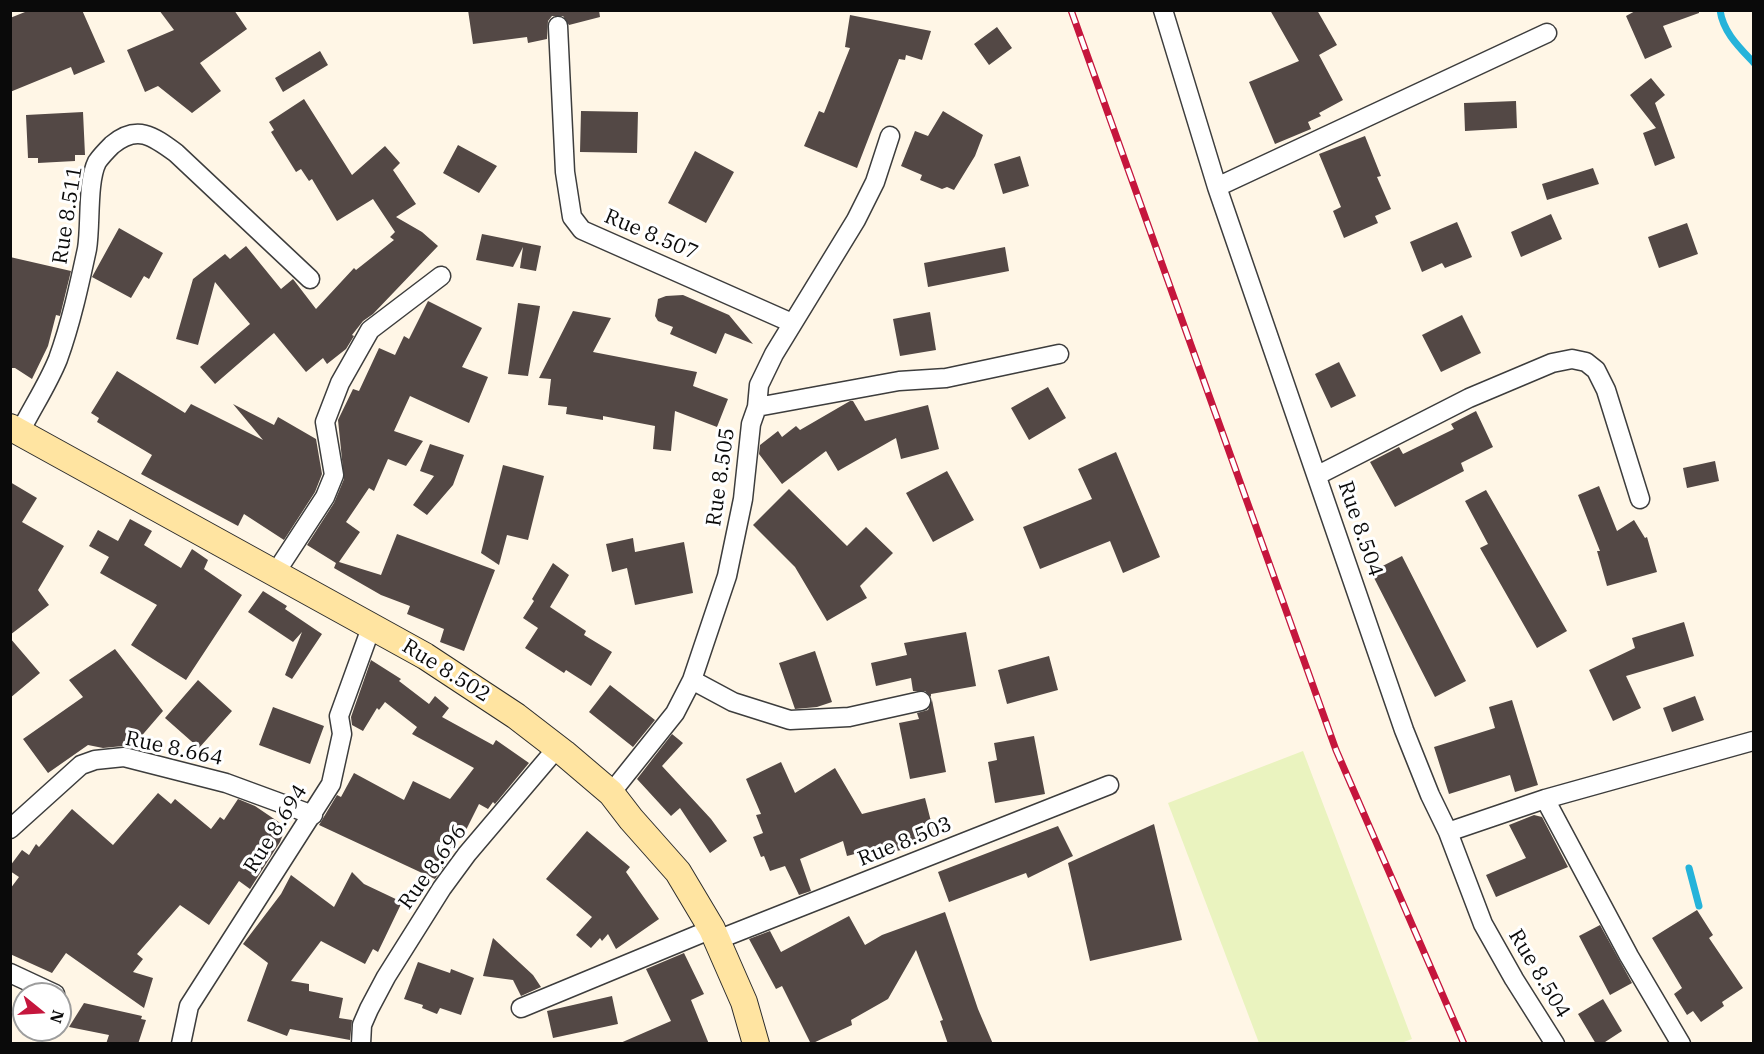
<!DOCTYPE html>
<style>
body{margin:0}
#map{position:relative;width:1764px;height:1054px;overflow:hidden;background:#fff6e6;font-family:"IBM Plex Serif",serif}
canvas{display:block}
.frame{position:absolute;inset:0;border:12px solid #0a0a0a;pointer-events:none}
.north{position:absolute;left:12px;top:982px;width:60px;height:60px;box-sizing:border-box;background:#fff;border:2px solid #9d9d9d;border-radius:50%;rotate:108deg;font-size:16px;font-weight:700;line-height:24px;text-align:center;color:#0a0a0a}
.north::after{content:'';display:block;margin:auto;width:21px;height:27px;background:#c5163d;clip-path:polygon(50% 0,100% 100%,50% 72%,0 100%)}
</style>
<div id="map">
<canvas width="1764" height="1054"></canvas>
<div class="frame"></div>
<div class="north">N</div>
</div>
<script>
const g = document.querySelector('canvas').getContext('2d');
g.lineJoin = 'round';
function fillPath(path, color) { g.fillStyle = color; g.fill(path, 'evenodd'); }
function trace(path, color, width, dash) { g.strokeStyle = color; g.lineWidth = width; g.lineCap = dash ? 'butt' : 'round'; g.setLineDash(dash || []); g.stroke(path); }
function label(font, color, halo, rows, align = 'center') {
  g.font = font + ' "IBM Plex Serif",serif'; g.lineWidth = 6; g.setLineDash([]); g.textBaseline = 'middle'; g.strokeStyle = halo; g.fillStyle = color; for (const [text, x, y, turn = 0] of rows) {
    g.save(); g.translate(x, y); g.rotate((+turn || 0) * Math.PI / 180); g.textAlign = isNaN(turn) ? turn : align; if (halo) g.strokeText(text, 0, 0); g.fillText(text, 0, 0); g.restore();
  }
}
fillPath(new Path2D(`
 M1303,751L1412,1039L1401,1043H1259L1168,803Z`), '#eaf3bf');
trace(new Path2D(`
 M1720,10C1723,32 1739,47 1754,63
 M1689,868L1699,906`), '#25b3da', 7);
fillPath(new Path2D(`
 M30,10H82L105,62L74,75L71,67L10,92V18Z
 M159,10H234L247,29L200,63L221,91L192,113L158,86L145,92L127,50L174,30Z
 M468,10H599L600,17L569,25L563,16H552L548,21L547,39L528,43L527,37L473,44Z
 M1270,10H1317L1337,45L1319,55L1343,100L1319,113L1321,116L1308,122L1311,129L1275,144L1249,82L1299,61Z
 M1637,10H1699V13L1663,26L1672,47L1645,59L1626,16Z
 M850,15L931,31L922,60L906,55L905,60L899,59L857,168L804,146L819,111L824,113L850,48L845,47Z
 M997,27L1012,48L989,65L974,44Z
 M320,51L328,65L283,92L275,78Z
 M1651,78L1665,95L1655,103L1675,158L1655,166L1643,133L1656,128L1630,95Z
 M304,99L352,175L385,146L400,163L393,170L416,204L396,217L422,232L438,246L373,314L363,321L352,335L354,336L346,349L327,364L323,358L306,372L274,333L215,384L200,367L250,324L215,282L198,345L176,339L193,279L225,254L230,259L246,246L281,289L293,279L316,309L354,268L356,270L394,240L390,237L395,232L373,199L337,221L312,179L309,181L301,169L296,172L271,132L274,130L269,122Z
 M1516,101L1517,128L1465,131L1464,103Z
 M581,111L638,112L637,153L580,152Z
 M943,111L983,135L975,156L954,190L947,187L942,189L920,180L922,175L901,166L915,131L928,136Z
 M83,112L85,155H75V161L38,163V158H28L26,115Z
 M1365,136L1381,176L1377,177L1391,209L1375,216L1378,223L1344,238L1333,211L1341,207L1319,154Z
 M458,145L497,166L479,193L443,173Z
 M695,151L734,172L706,223L668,203Z
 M1020,156L1029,186L1003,194L994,164Z
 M1593,168L1599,184L1547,200L1542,184Z
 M1551,214L1562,239L1521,257L1511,232Z
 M1457,222L1472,257L1445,268L1442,263L1422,272L1410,242Z
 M1687,223L1698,254L1659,268L1648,237Z
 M119,228L163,253L149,279L144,276L131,298L92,277Z
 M482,234L541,246L536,271L520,268L523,247L513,267L476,260Z
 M1005,247L1009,271L928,287L924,263Z
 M10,257L71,271L60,316L56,315L48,346L32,379L15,368H10Z
 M683,295L729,315L753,344L725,333L716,354L670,334L673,327L658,321L655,316L658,299L666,296Z
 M428,301L482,328L462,367L488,377L469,423L410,396L394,431L423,441L406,466L388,459L374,491L369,488L346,522L360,532L339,562L381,575L397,534L495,570L464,651L440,642L444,629L407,614L410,606L381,595L334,568L336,563L307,545L334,503L344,479L338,420L353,389L359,391L379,348L395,355L404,336L409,339Z
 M518,303L540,306L528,376L508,374Z
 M573,311L611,318L593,352L697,372L693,386L728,399L717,427L675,411L671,451L653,449L655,426L603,416V420L566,414L567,407L548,405L551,379L539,378Z
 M930,312L936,350L900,356L893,319Z
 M1462,315L1481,353L1441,372L1422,335Z
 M1339,362L1356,396L1331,408L1315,374Z
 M117,371L185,413L191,404L263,440L233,404L274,425L278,417L316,439L322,474L315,492L284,540L244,514L238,526L141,474L152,455L97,422L99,418L91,413Z
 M1048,387L1066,418L1029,440L1011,408Z
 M850,401H853L865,421L928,405L939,449L901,459L896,438L838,471L826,451L782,484L759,454L760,445L778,431L782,437L796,426L800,430Z
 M1476,411L1493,447L1461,463L1464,471L1395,507L1370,462L1399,447L1403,454L1454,429L1451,424Z
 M430,444L464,455L453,485L427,515L413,505L434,476L420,471Z
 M1116,452L1160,557L1123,573L1110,541L1040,569L1023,527L1092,499L1078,469Z
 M1715,461L1719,481L1687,488L1683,468Z
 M503,465L544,476L528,540L507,535L499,565L481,553Z
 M947,471L974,520L933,542L906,493Z
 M10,482L37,498L22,522L64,546L38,590L49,605L10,635Z
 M1599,486L1617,531L1634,520L1645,538L1647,537L1657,572L1607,586L1597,551H1600L1578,495Z
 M789,489L847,546L866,527L893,553L860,586L867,598L827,621L795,567L753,525Z
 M1486,490L1567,631L1537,648L1480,548L1488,544L1465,501Z
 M130,519L152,531L144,545L181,568L192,549L208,560L204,569L242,595L186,680L131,645L157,605L100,573L109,557L89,546L98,530L118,541Z
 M633,538L635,552L684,542L693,593L635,605L627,568L612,572L606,544Z
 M1402,556L1466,681L1435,697L1371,572Z
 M553,563L569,575L550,607L586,631L584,635L612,652L591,686L566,670L564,673L525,648L538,628L523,618L534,601L532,599Z
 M263,591L287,606L285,609L322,634L292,679L285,675L302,632L293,642L248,612Z
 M1684,622L1694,656L1626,676L1641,708L1613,721L1589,670L1635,648L1632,638Z
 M966,632L976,686L931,694V697L925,691H913L911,678L876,686L871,663L907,655L904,643Z
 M10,638L40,673L10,698Z
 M115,649L163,711L132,747L123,746L103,748L88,745L48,773L23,739L83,697L69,680Z
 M815,651L832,702L817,707L795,709L779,663Z
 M1049,656L1058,690L1007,704L998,670Z
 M371,660L401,679L399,681L429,704L435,696L449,708L442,717L493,745L496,740L529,763L495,804L493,802L488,809L479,804L463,836L459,834L444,866L435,879L319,825L337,795L341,797L354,773L404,800L413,781L450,799L474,768L412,734L417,727L385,702L379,710L377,708L363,731L352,725L351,717Z
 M198,680L232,711L199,748L165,718Z
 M610,685L655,720L633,747L589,712Z
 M1695,696L1704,720L1672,732L1663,708Z
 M932,700L946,772L910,779L899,723L919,719L917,713L928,710Z
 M1512,700L1538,785L1515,792L1510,775L1449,794L1434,747L1495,728L1489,707Z
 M273,707L324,726L310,764L259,745Z
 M672,734L683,743L662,766L711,819L727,841L710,853L680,808L671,816L637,779Z
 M1034,736L1045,794L995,803L988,762L997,760L994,743Z
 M781,762L795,793L835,768L862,814L925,798L935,837L900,847L901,850L884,854L882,847L847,856L843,841L800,859L811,891L799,895L785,866L770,871L764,856L761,857L753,837L763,833L756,815L761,814L746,779Z
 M158,793L171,804L175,799L211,829L220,817L224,820L238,799L255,806L286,827L280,842L250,889L239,881L209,925L180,905L137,954L143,959L133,972L153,978L144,1008L66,953L52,973L10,954V889L19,877L10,871V866L22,850L29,855L36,844L39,847L72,809L113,845Z
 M1534,815L1542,817L1568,867L1496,897L1486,875L1526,858L1509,825Z
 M1154,824L1182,940L1090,961L1068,863Z
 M1058,826L1073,856L1028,878L1026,873L949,902L938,872Z
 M587,831L630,867L626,872L659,919L616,949L608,934L602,941L600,938L591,948L576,935L592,917L546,879Z
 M352,872L364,884L402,902L378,952L373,949L365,964L321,941L291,981L309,984V991L343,998L339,1018L352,1020L350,1040L290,1029L287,1036L247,1021L268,963L243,944L281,894L291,875L334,907Z
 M1697,910L1713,935L1709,938L1743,988L1722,1002L1724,1006L1701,1022L1693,1011L1687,1015L1674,994L1682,988L1652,938Z
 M945,912L978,1009L993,1044H948L940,1021L943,1020L916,950L888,999L851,1020L852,1025L811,1044L782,986L776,989L749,939L770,931L781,952L849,916L865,945L882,935Z
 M1600,925L1632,983L1610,995L1579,936Z
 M493,938L533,975L541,987L521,996L513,980L483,976Z
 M684,953L704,994L691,1000L709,1044H618L671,1021L646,969Z
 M418,962L450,973L451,969L474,978L461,1015L440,1008L437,1014L422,1008L423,1005L404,999Z
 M612,996L618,1024L553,1038L547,1011Z
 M1603,999L1622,1031L1602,1044H1596L1578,1014Z
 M84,1003L142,1016L141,1019L146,1020L138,1044H106L109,1035L69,1027Z`), '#534845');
const street = new Path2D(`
 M1163,10L1217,187L1404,730L1430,795L1448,832L1483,924L1514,979L1555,1044
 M558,26L565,172L572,217L582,230L792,323
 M1217,187L1547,33
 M757,407L759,385L774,354L856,220L875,182L890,136
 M20,432C32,408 48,384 58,359C71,323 79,286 87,249C91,225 87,182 97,162C101,156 107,150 112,145C137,124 153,136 176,153L310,279
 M1318,475L1469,398L1552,363L1572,359L1586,362L1596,370L1606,390L1640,499
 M276,572L325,497L334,475L325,422L340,383L370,330L441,276
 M692,680L733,702L790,720L849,717L921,701
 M611,793L675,713L692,680L727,576L743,499L751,424L757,407L899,381L946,378L1059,354
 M1545,799L1629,956L1681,1044
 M10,829L81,765L95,760L124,757L226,783L313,815
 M1448,832L1545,799L1753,741
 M717,940L1109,785
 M10,973L55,994
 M521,1008L712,929
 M181,1044L189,1006L331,784L342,734L339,716L372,625
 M361,1044L362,1025L369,1009L386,977L442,888L467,854L557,748`);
const secondary = new Path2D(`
 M10,427L425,656L516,716L564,753L611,793L631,819L678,872L712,929L744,1002L756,1044`);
trace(street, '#3d3d3d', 21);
trace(secondary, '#2c2c2c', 28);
trace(street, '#fff', 18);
trace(secondary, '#ffe4a1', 26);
const rail = new Path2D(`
 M1071,10L1336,750L1464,1044`);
trace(rail, '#c5163d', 7);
trace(rail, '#fff', 4.5, [14]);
label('21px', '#0a0a0a', '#fff', [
 ["Rue 8.511",68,215,-81],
 ["Rue 8.507",651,235,23],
 ["Rue 8.505",721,477,-82],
 ["Rue 8.504",1360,529,71],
 ["Rue 8.502",446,671,32],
 ["Rue 8.664",174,749,12],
 ["Rue 8.694",276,829,-58],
 ["Rue 8.503",905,842,-22],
 ["Rue 8.696",433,867,-54],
 ["Rue 8.504",1539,974,59]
]);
</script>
